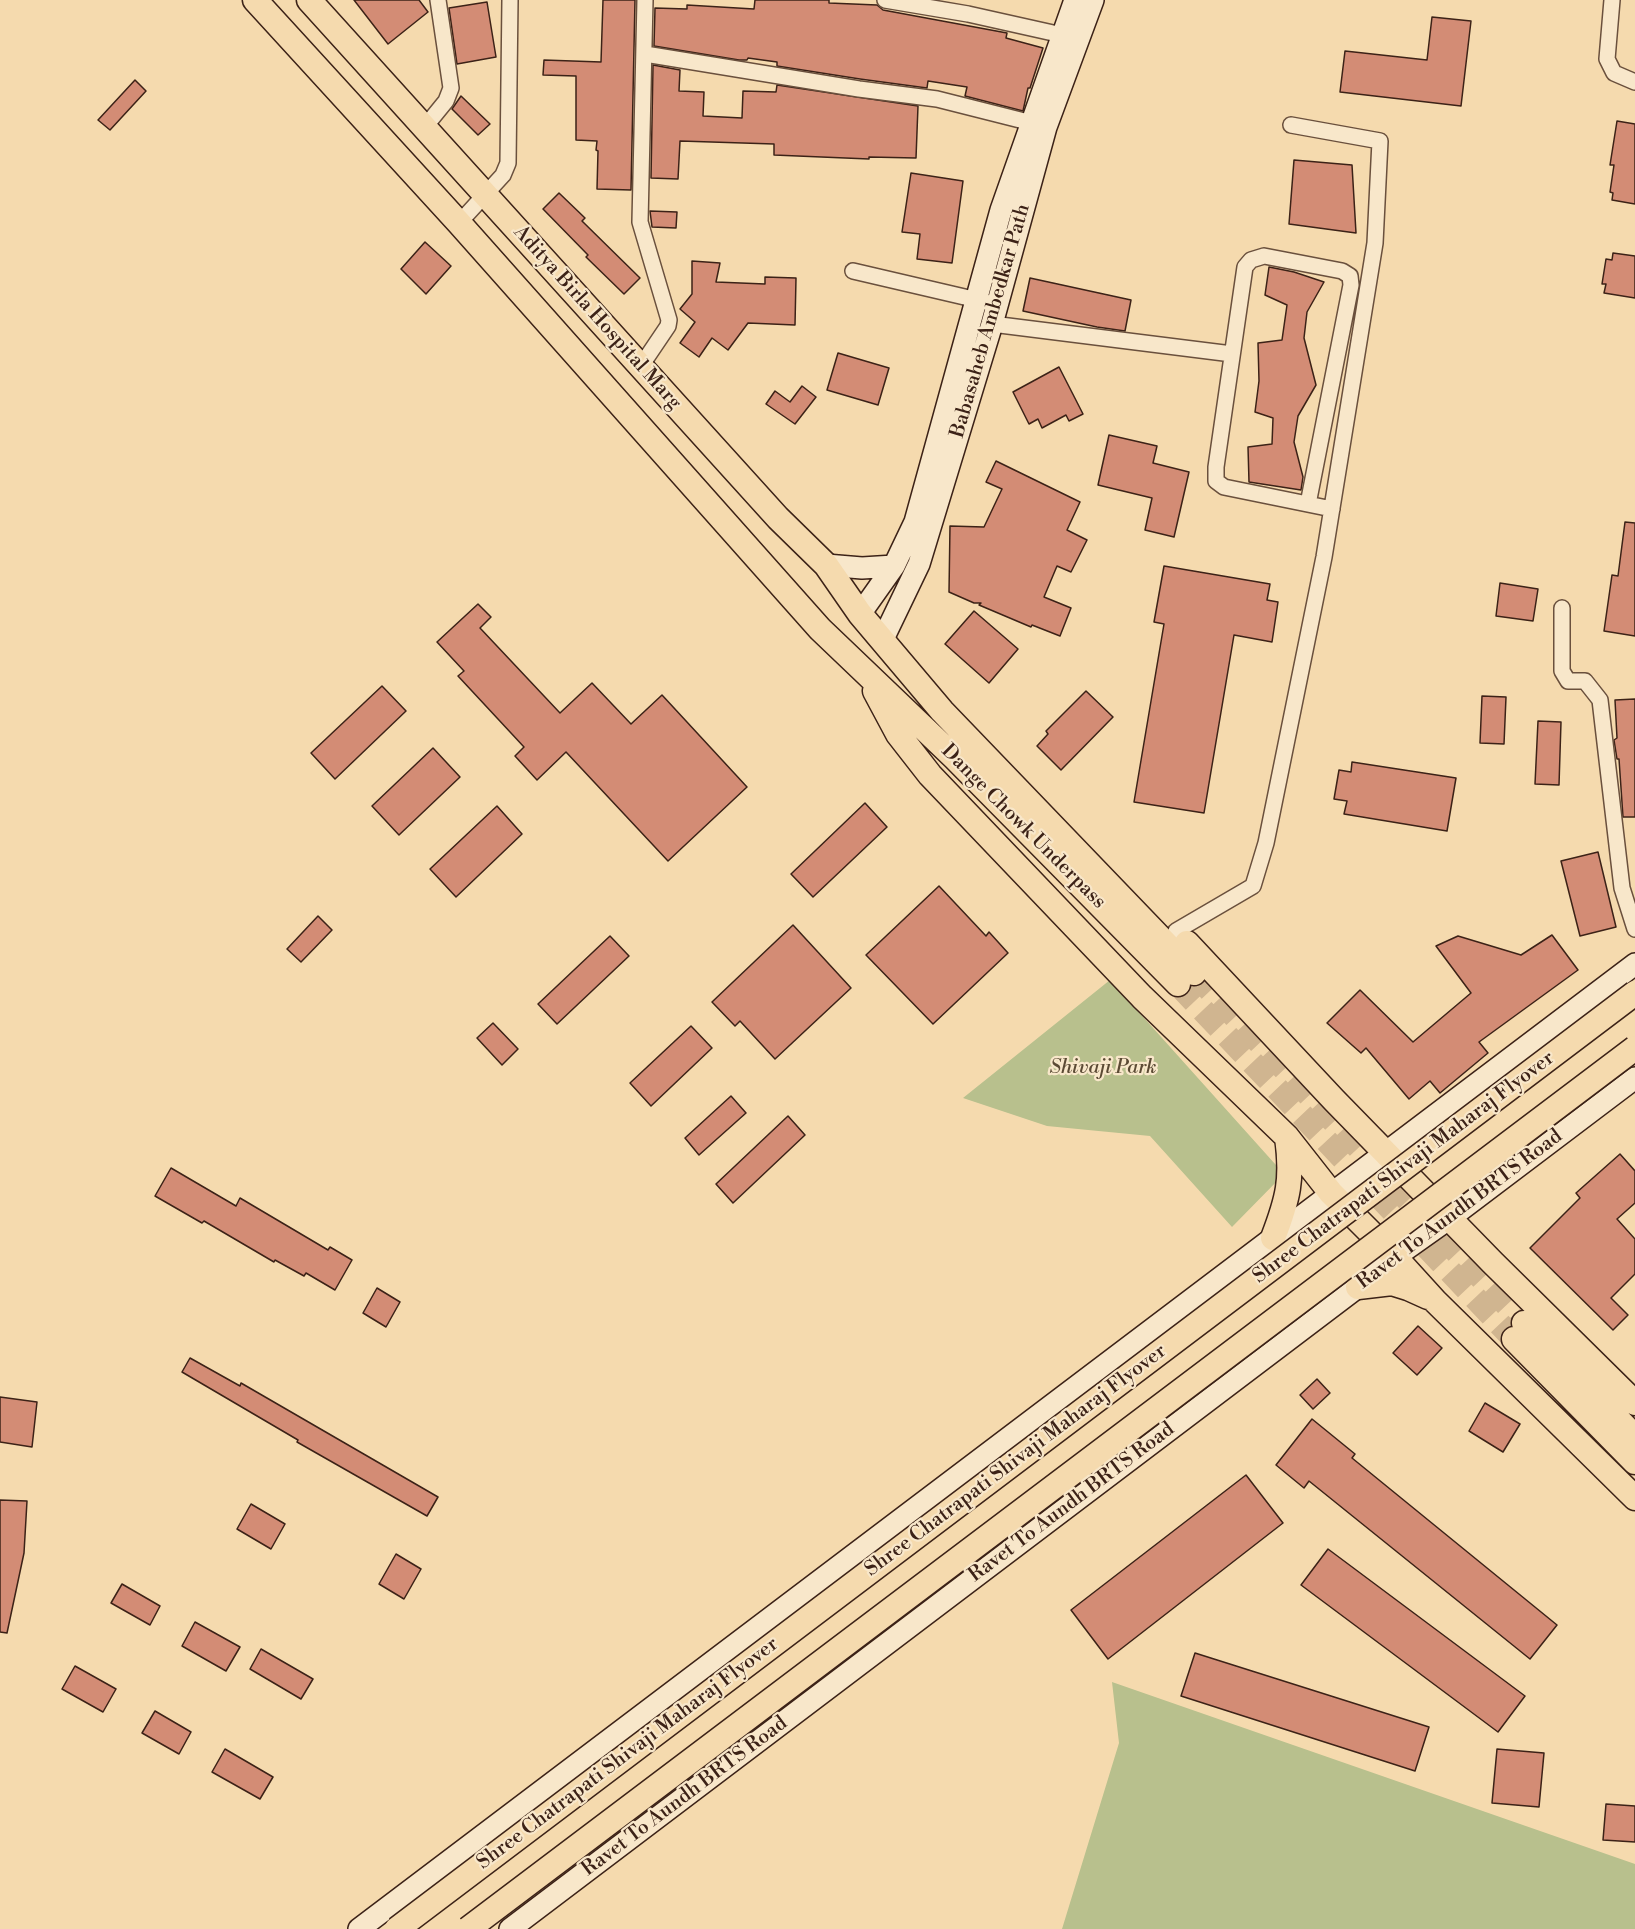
<!DOCTYPE html>
<style>
body{margin:0}
canvas{display:block;background:#f5daae}
</style>
<canvas width="1635" height="1929"></canvas>
<script>
const g = document.querySelector('canvas').getContext('2d');
g.lineJoin = 'round';
function fillPath(path, color) { g.fillStyle = color; g.fill(path, 'evenodd'); }
function trace(path, color, width, dash) { g.strokeStyle = color; g.lineWidth = width; g.lineCap = dash ? 'butt' : 'round'; g.setLineDash(dash || []); g.stroke(path); }
function label(font, color, halo, rows, align = 'center') {
  g.font = font + ' "Libre Bodoni",serif'; g.lineWidth = 4.5; g.setLineDash([]); g.textBaseline = 'middle'; g.strokeStyle = halo; g.fillStyle = color; for (const [text, x, y, turn = 0] of rows) {
    g.save(); g.translate(x, y); g.rotate((+turn || 0) * Math.PI / 180); g.textAlign = isNaN(turn) ? turn : align; if (halo) g.strokeText(text, 0, 0); g.fillText(text, 0, 0); g.restore();
  }
}
fillPath(new Path2D(`
 M1110,980L1284,1174L1232,1227L1150,1136L1047,1126L963,1098Z
 M1112,1682L1635,1864V1929H1062L1119,1743Z`), '#b8c08d');
const building = new Path2D(`
 M354,0H419L428,12L388,44Z
 M603,0H635L631,190L597,189L598,151L596,150L597,141L576,140V76L543,75L544,60L601,62Z
 M755,0H829V3L877,5L883,10L1007,33L1006,38L1043,48L1030,88H1028L1023,111L965,96L967,87L928,81L927,88L860,79L777,66V62L748,58L747,60H739L654,46L655,8L687,9V5L754,9Z
 M487,2L496,57L457,64L449,8Z
 M1432,17L1471,21L1461,106L1340,92L1345,51L1427,60Z
 M653,65L680,70L679,91L704,92L703,116L742,118L743,91L776,92L777,85L918,106L916,158L869,157V159L774,155V144L680,141L678,179L651,178Z
 M135,80L146,91L110,130L98,120Z
 M461,96L490,124L478,135L452,109Z
 M1617,121L1635,124V204L1612,200L1613,193L1610,192L1614,165H1610Z
 M1294,160L1352,165L1356,233L1289,224Z
 M911,173L963,181L952,263L917,259L920,234L902,232Z
 M559,193L585,218L582,221L640,278L624,294L586,257L588,255L543,209Z
 M650,211L677,212L676,228L652,227Z
 M425,242L451,266L426,294L401,269Z
 M1613,253L1635,256V298L1604,293L1606,284H1602L1606,259L1612,260Z
 M692,261L720,263L716,282L765,284V277L796,278L795,325L748,323L728,350L712,338L699,357L680,343L695,322L680,309L692,294Z
 M1269,267L1294,272L1324,282L1307,312L1304,338L1316,385L1298,416L1294,442L1303,477L1301,490L1249,482L1248,447L1272,444L1273,418L1255,412L1259,381L1258,343L1282,340L1287,305L1265,295Z
 M1030,278L1131,300L1125,331L1097,327L1023,311Z
 M838,353L889,368L878,405L827,390Z
 M1059,367L1083,414L1069,421L1066,415L1042,428L1038,419L1029,424L1013,392Z
 M802,386L816,397L795,424L766,404L775,391L790,402Z
 M1109,435L1157,446L1153,463L1189,472L1174,537L1145,530L1152,498L1098,485Z
 M996,461L1080,502L1067,530L1087,540L1071,572L1057,566L1044,597L1071,608L1060,636L1032,625L1031,627L979,605L981,603H974L949,592L950,526L984,527L1002,489L986,482Z
 M1625,522L1635,523V636L1604,631L1612,575L1618,576Z
 M1164,566L1270,584L1267,600L1278,602L1272,642L1234,635L1204,813L1134,802L1164,624L1154,622Z
 M1500,583L1538,589L1533,621L1496,616Z
 M478,604L491,617L480,628L560,713L592,683L631,724L662,695L747,787L668,861L566,752L537,780L515,756L524,747L458,676L464,671L437,642Z
 M974,611L1018,649L989,683L945,644Z
 M382,686L406,711L335,779L311,753Z
 M1086,691L1113,717L1061,770L1037,746L1048,734L1046,731Z
 M1482,696L1506,697L1504,744L1480,743Z
 M1635,699V817H1623L1619,759H1617L1614,740L1617,738L1615,700Z
 M1538,721L1561,722L1559,785L1535,784Z
 M433,748L460,777L399,835L372,806Z
 M1352,762L1456,778L1447,831L1344,814L1347,801L1334,799L1339,770L1351,772Z
 M865,803L887,827L813,897L791,874Z
 M497,806L522,834L456,897L430,869Z
 M1598,852L1616,927L1580,936L1561,861Z
 M939,886L986,936L989,932L1008,953L933,1024L866,955Z
 M318,916L332,930L301,962L287,949Z
 M793,925L851,988L775,1059L740,1021L735,1026L712,1002Z
 M1552,935L1578,970L1479,1042L1488,1053L1440,1093L1430,1081L1409,1099L1366,1048L1361,1053L1327,1023L1360,990L1413,1042L1471,993L1436,946L1458,936L1521,955Z
 M610,936L629,956L557,1024L538,1004Z
 M493,1023L518,1049L502,1065L477,1038Z
 M691,1026L712,1048L651,1106L630,1083Z
 M731,1096L746,1113L699,1155L685,1138Z
 M788,1116L805,1135L733,1203L716,1184Z
 M1620,1154L1635,1171V1203L1617,1219L1635,1239V1274L1611,1298L1628,1315L1613,1330L1530,1248L1580,1198L1576,1193Z
 M171,1168L236,1206L240,1198L328,1250L330,1247L352,1260L335,1290L306,1273L304,1276L275,1260L274,1262L204,1221L202,1223L155,1196Z
 M377,1288L400,1302L386,1327L363,1313Z
 M1418,1326L1442,1348L1417,1375L1393,1353Z
 M190,1358L240,1386L241,1383L438,1497L427,1516L297,1442L298,1440L182,1372Z
 M1317,1379L1330,1393L1313,1409L1300,1395Z
 M0,1397L37,1402L32,1447L0,1442Z
 M1485,1403L1520,1424L1503,1452L1469,1431Z
 M1312,1419L1355,1454L1352,1458L1557,1625L1530,1659L1309,1481L1304,1488L1276,1465Z
 M1246,1475L1283,1523L1108,1659L1071,1610Z
 M0,1500L27,1501L24,1553L7,1633L0,1632Z
 M251,1504L285,1524L271,1549L237,1529Z
 M1328,1549L1525,1696L1498,1732L1301,1585Z
 M396,1554L421,1569L404,1599L379,1584Z
 M122,1584L160,1606L150,1625L111,1603Z
 M195,1622L240,1647L226,1671L182,1646Z
 M261,1649L313,1679L301,1699L250,1669Z
 M1195,1653L1429,1727L1415,1771L1181,1696Z
 M75,1666L116,1689L103,1712L62,1689Z
 M155,1711L191,1732L179,1754L142,1733Z
 M225,1749L273,1777L260,1799L212,1772Z
 M1497,1749L1544,1753L1539,1807L1492,1803Z
 M1606,1804L1635,1806V1842L1603,1840Z`);
fillPath(building, '#d38c75');
trace(building, '#3c2217', 1.5);
trace(new Path2D(`
 M1194,973L1524,1323
 M1178,984L1514,1339`), '#d0b590', 24, [24, 12]);
const street = new Path2D(`
 M885,0L968,14L1071,37
 M1612,0L1607,59L1614,73L1635,82
 M645,54L859,89L937,99L1040,125
 M424,128L446,101L451,88L438,0
 M459,223L503,175L508,163L510,0
 M853,271L986,302
 M992,324L1232,354
 M641,366L668,326L669,320L640,222L645,0
 M1308,504L1351,285L1350,276L1342,271L1264,256L1251,260L1245,267L1216,467V481L1224,487L1332,509
 M1562,608V671L1568,681H1585L1600,700L1622,888L1635,929
 M1176,931L1253,886L1266,843L1324,557L1375,243L1380,141L1291,125`);
const secondary = new Path2D(`
 M826,565L862,568L894,566L915,522L1001,210L1075,0
 M860,614L894,566
 M883,639L919,564L992,324L1046,127L1093,0
 M359,1929L1635,964
 M510,1929L1358,1287L1395,1257L1450,1218L1635,1078`);
const primary = new Path2D(`
 M255,0L459,223L820,629L955,758L1178,984
 M309,0L778,518L826,565L860,614L942,711L1194,973
 M875,691L898,734L930,775L1142,997L1287,1137L1331,1193L1395,1257L1435,1301L1635,1498
 M1187,943L1334,1100L1493,1263L1635,1403
 M1273,1238C1288,1199 1293,1179 1287,1137
 M1358,1287L1392,1283L1408,1288L1428,1297
 M1524,1323L1635,1437
 M1514,1339L1635,1462`);
trace(street, '#6a503d', 18);
trace(secondary, '#3c2217', 24);
trace(primary, '#3c2217', 27);
trace(street, '#f8e7ca', 15);
trace(secondary, '#f8e7ca', 21);
trace(primary, '#f5daae', 24);
const primaryBridge = new Path2D(`
 M397,1929L1635,993
 M468,1929L1635,1048`);
trace(primaryBridge, '#3c2217', 27, []);
trace(primaryBridge, '#f5daae', 24);
label('20px', '#3c2217', '#f8e7ca', [
 ["Aditya Birla Hospital Marg",597,318,48],
 ["Babasaheb Ambedkar Path",991,321,-74],
 ["Dange Chowk Underpass",1023,827,45],
 ["Shree Chatrapati Shivaji Maharaj Flyover",1404,1168,-37],
 ["Ravet To Aundh BRTS Road",1460,1210,-37],
 ["Shree Chatrapati Shivaji Maharaj Flyover",1016,1461,-37],
 ["Ravet To Aundh BRTS Road",1072,1503,-37],
 ["Shree Chatrapati Shivaji Maharaj Flyover",628,1754,-37],
 ["Ravet To Aundh BRTS Road",685,1797,-37]
]);
label('italic 20px', '#5b4a34', '#f8e7ca', [
 ["Shivaji Park",1103,1068]
]);
</script>
